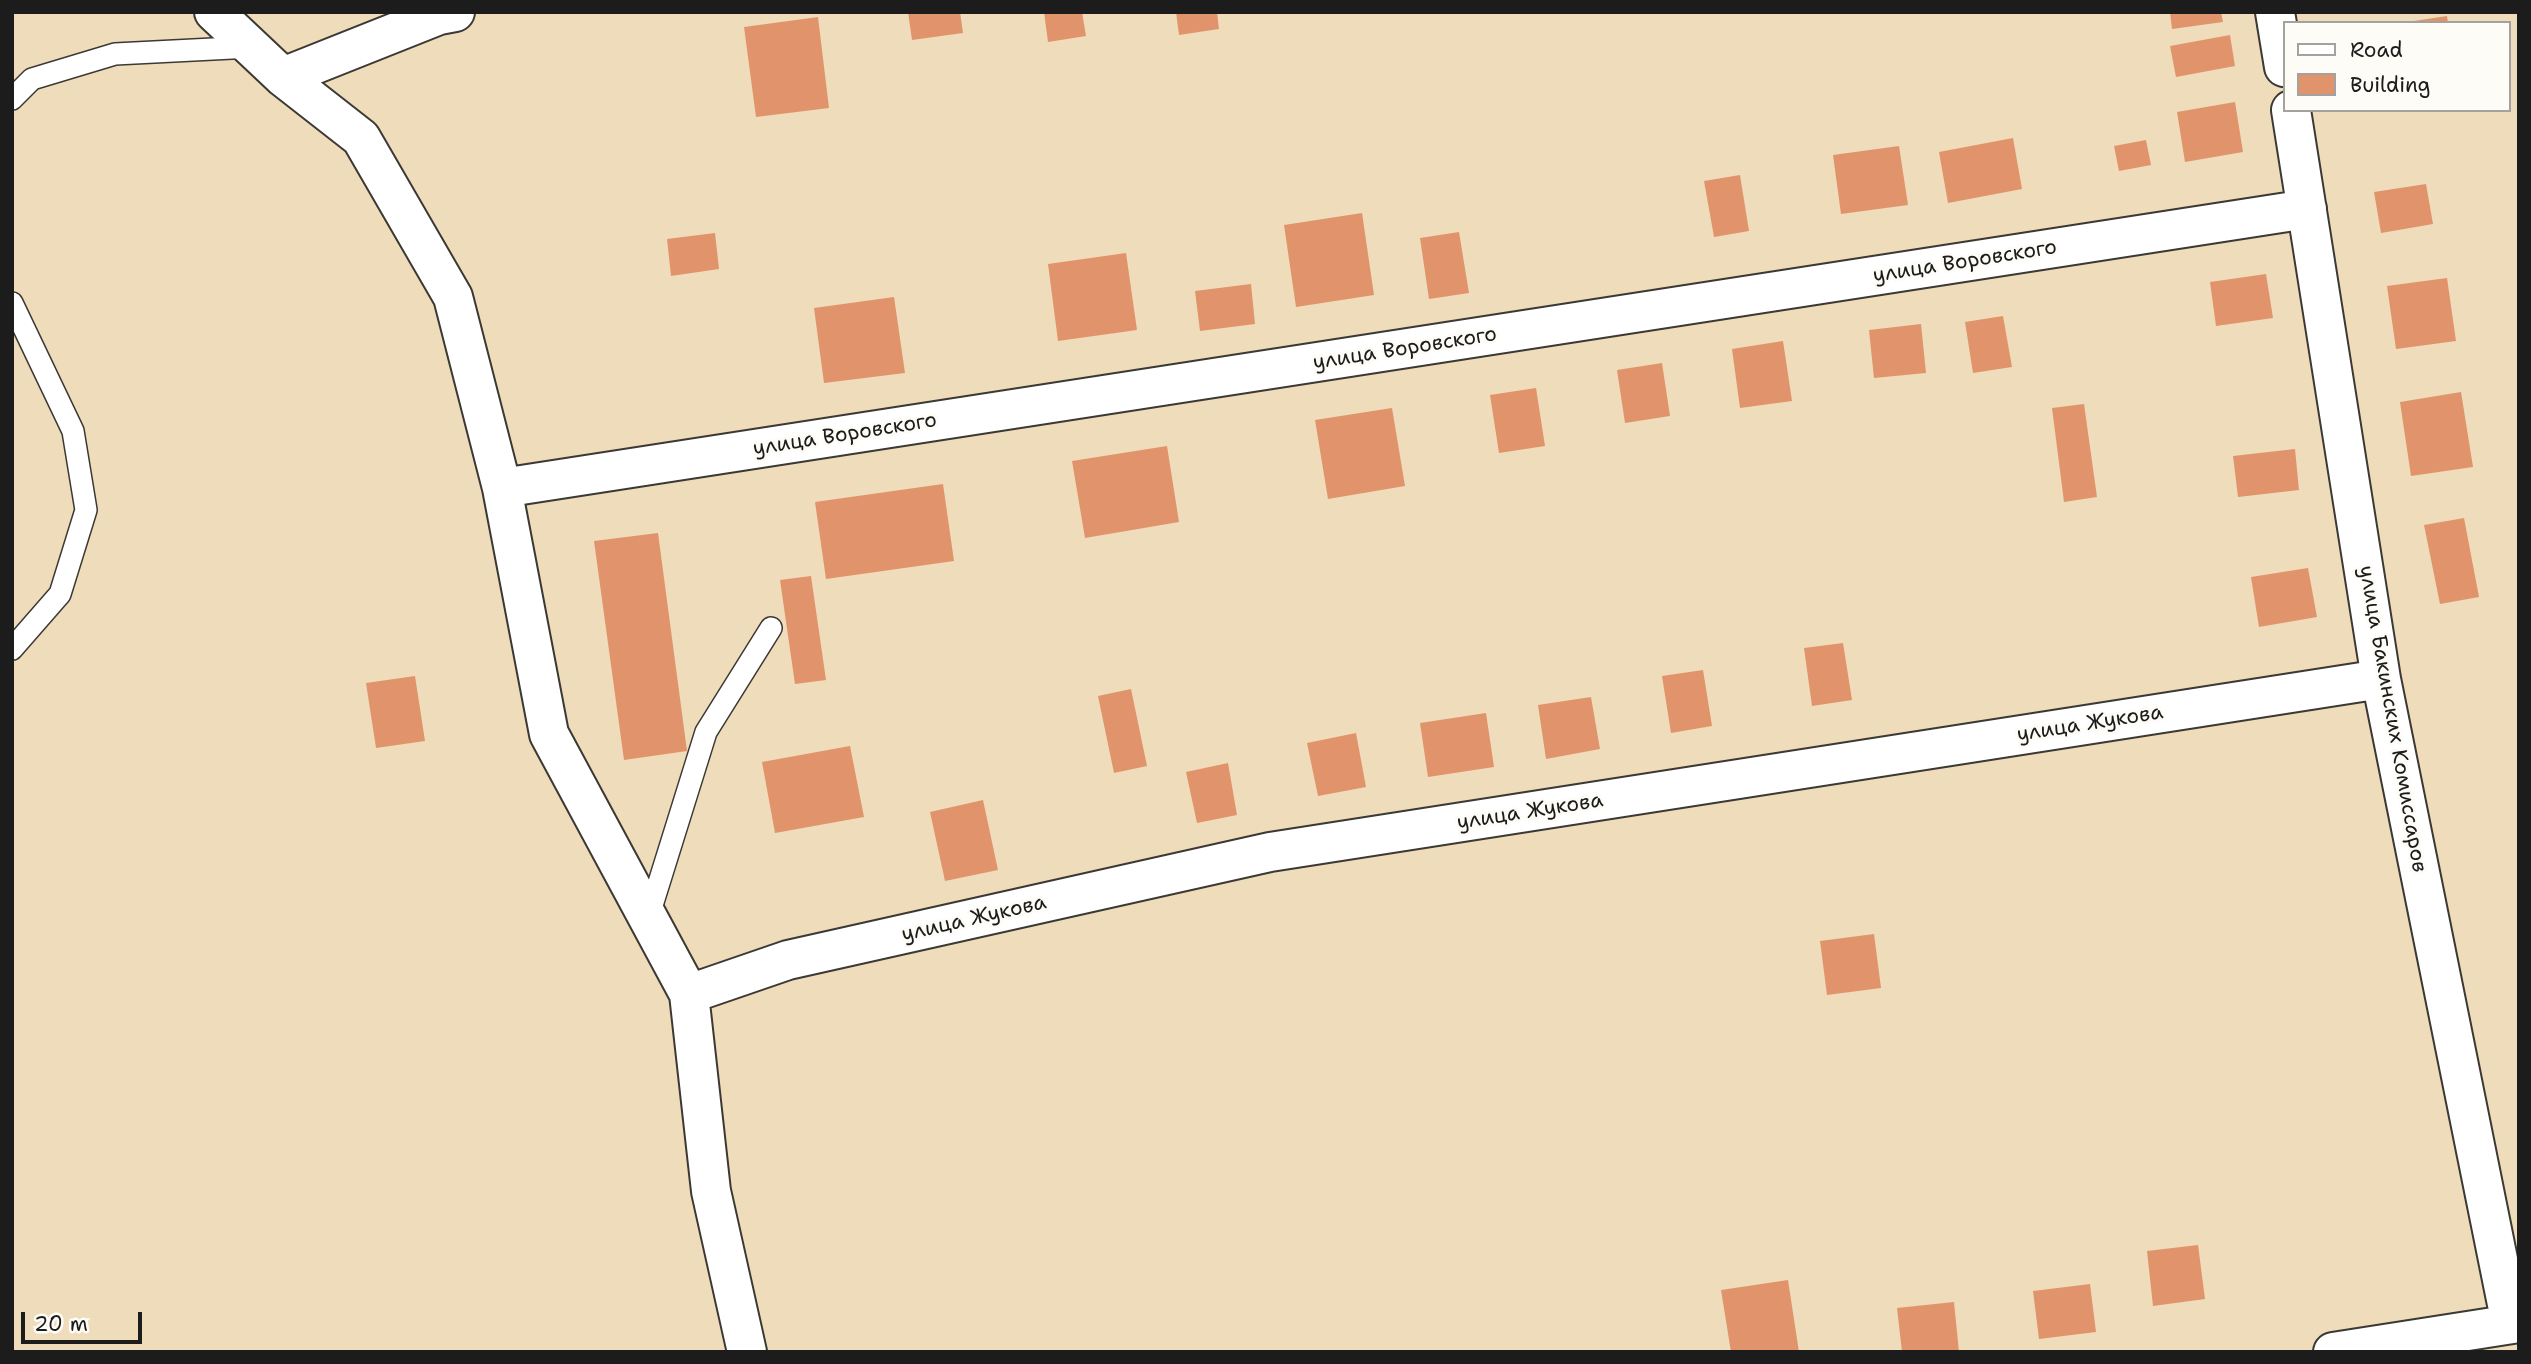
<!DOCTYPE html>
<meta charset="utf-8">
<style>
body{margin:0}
#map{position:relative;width:2531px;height:1364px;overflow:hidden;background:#eedcba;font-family:"Shantell Sans",sans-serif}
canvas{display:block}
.frame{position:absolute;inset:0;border:14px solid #1c1c1c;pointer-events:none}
.legend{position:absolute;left:2283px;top:21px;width:228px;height:91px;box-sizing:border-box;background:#fdfcf7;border:2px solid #a3a29f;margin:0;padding:9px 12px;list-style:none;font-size:21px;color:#1c1c1c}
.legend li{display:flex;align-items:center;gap:14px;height:35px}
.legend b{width:35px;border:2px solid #a3a29f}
.scale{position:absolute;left:21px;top:1312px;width:121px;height:32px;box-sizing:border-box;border:4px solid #1c1c1c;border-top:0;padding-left:9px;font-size:21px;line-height:24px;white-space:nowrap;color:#1c1c1c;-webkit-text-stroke:5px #fdfcf7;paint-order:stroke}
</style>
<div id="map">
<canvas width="2531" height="1364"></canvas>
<div class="frame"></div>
<ul class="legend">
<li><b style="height:9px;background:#fff"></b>Road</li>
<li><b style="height:19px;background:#e1946c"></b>Building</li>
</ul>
<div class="scale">20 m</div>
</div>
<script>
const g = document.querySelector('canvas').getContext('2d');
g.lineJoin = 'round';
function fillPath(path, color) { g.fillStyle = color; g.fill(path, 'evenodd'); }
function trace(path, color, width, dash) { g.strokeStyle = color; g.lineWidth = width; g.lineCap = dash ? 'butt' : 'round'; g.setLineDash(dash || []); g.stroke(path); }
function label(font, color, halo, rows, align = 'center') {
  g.font = font + ' "Shantell Sans",sans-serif'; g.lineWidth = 6; g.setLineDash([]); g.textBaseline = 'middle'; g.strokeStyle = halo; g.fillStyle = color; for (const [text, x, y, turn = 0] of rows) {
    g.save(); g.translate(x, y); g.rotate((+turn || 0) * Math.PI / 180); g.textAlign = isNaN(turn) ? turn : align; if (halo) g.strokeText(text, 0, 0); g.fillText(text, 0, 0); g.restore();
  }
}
fillPath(new Path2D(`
 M908,12H960L963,33L912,40Z
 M1044,12H1082L1086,36L1048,42Z
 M1176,12H1217L1219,29L1179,35Z
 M2170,12H2221L2223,22L2172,29Z
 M2447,16L2448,23H2414V21Z
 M818,17L829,108L756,117L744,27Z
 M2230,35L2235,66L2176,77L2170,46Z
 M2235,102L2243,152L2185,162L2177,112Z
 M2013,138L2022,189L1948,203L1939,152Z
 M2146,140L2151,165L2119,171L2114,146Z
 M1899,146L1908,205L1841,214L1833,155Z
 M1740,175L1749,231L1714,237L1704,181Z
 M2426,184L2433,224L2381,233L2374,192Z
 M1362,213L1374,295L1296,307L1284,225Z
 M1459,232L1469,293L1429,299L1420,238Z
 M715,233L719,269L671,276L667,239Z
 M1126,253L1137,330L1058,341L1048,264Z
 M2266,274L2273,318L2216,326L2210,282Z
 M2447,278L2456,341L2396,349L2387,286Z
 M1251,284L1255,324L1200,331L1195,291Z
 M894,297L905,373L824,383L814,308Z
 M2003,316L2012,367L1973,373L1965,322Z
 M1921,324L1926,373L1874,378L1869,330Z
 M1783,341L1792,401L1740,408L1732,349Z
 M1662,363L1670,416L1625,423L1617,370Z
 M1536,388L1545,446L1499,453L1490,395Z
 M2461,392L2473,467L2411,476L2400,402Z
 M2084,404L2097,497L2064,502L2052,408Z
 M1392,408L1405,486L1328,499L1315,420Z
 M1167,446L1179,522L1085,538L1072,461Z
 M2295,449L2299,490L2238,497L2233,456Z
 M943,484L954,561L826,579L815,502Z
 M2464,518L2479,597L2440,604L2424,525Z
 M658,533L687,751L624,760L594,541Z
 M2308,568L2317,617L2259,627L2251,577Z
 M811,576L826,680L795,684L780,580Z
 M1843,643L1852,700L1812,706L1804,648Z
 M1703,670L1712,726L1671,733L1662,676Z
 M415,676L425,741L376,748L366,683Z
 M1131,689L1147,766L1114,773L1098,696Z
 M1591,697L1600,749L1546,759L1538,705Z
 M1486,713L1494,767L1428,777L1420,723Z
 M1356,733L1366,787L1318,796L1307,743Z
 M850,746L864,817L775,833L762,762Z
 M1228,763L1237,815L1197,823L1186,772Z
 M983,800L998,870L945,881L930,812Z
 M1874,934L1881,988L1827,995L1820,941Z
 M2198,1245L2205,1299L2153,1306L2147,1251Z
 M1788,1280L1799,1352H1731L1721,1290Z
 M2090,1284L2096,1332L2039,1339L2033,1291Z
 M1954,1302L1959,1352H1902L1897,1308Z`), '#e1946c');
const service = new Path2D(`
 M12,99L32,79L115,54L252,47
 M12,303L73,431L86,510L60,594L12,649
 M648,918L706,732L771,628`);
const minor = new Path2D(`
 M214,12L283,77L361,138L453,297L502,488L549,734L689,994L711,1191L747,1352
 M2275,12L2284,67
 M283,77L439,15L455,12
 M2291,110L2381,679L2511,1324
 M502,488L2307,209
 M689,994L788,960L1270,852L2381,679
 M2333,1352L2519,1323`);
trace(service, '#3c3934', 24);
trace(minor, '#3c3934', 42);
trace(service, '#fff', 21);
trace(minor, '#fff', 38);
label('21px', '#1c1c1c', '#fdfcf7', [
 ["улица Воровского",1965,262,-9],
 ["улица Воровского",1405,349,-9],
 ["улица Воровского",845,435,-9],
 ["улица Бакинских Комиссаров",2392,719,80],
 ["улица Жукова",2090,724,-9],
 ["улица Жукова",1530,812,-9],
 ["улица Жукова",974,919,-13]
]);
</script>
